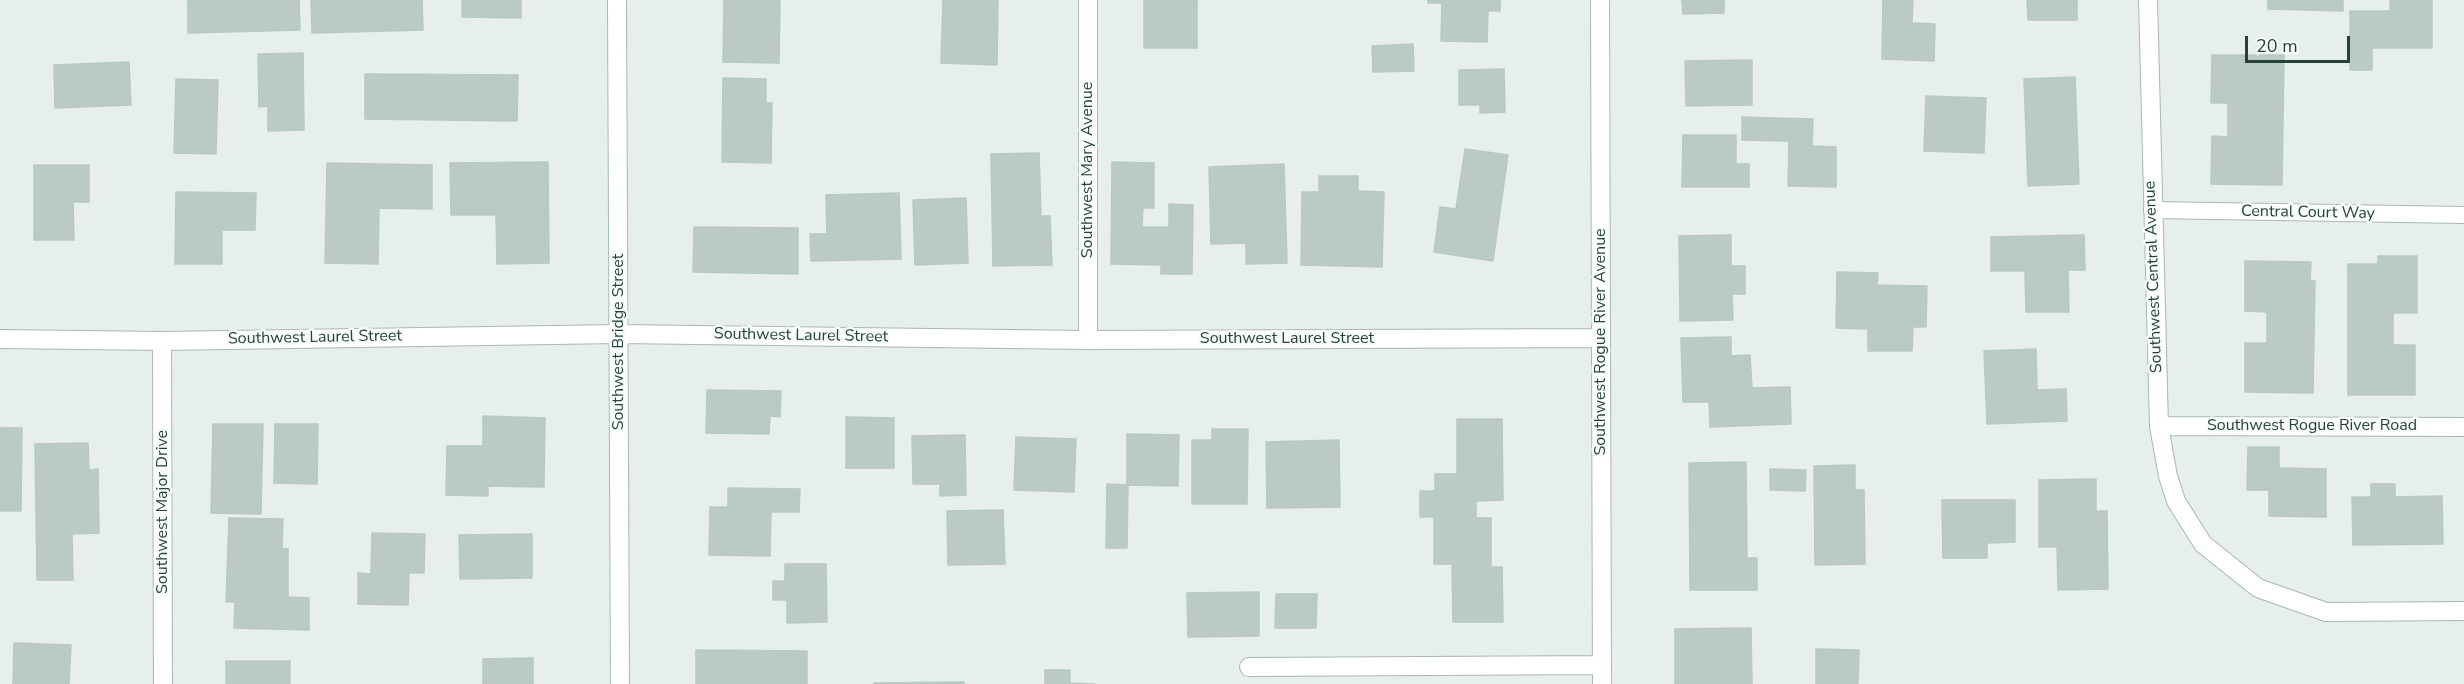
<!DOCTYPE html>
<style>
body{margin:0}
#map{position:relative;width:2464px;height:684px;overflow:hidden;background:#e6efeb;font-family:"Nunito Sans",sans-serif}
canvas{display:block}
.scale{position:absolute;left:2245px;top:36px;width:105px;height:27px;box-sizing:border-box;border:3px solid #24423a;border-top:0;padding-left:8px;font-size:18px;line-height:21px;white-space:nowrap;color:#24423a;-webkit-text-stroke:4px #f7fbf9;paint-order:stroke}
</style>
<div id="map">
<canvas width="2464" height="684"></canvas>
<div class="scale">20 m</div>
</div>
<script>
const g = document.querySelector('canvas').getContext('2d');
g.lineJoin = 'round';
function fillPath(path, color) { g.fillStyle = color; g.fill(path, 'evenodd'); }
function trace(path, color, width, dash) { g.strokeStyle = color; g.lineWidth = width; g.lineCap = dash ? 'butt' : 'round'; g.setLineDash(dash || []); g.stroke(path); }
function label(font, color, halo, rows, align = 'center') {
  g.font = font + ' "Nunito Sans",sans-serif'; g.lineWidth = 5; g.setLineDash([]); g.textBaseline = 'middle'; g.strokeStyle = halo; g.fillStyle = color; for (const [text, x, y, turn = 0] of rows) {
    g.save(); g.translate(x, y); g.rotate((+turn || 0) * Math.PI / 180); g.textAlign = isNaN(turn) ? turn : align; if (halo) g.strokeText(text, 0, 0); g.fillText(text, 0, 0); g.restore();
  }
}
const building = new Path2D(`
 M188,0H299L300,30L188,33Z
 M311,0H422L423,30L312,33Z
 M462,0H521V18L462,17Z
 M724,0H780L779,63L723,62Z
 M943,0H998L997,65L941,63Z
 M1144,0H1197V48H1144Z
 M1428,0H1500V11H1488L1487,42L1441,41L1442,3H1428Z
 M1682,0H1724V13L1683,14Z
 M1883,0H1913L1912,23L1935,24L1934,61L1882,59Z
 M2027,0H2077V20H2028Z
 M2268,0H2343V11L2268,9Z
 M2390,0H2432V48H2372V70H2350V11H2390Z
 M1413,44L1414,71L1373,72L1372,46Z
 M303,53L304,130L268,131V106L259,107L258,54Z
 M2212,55H2284L2282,185L2211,184L2212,136L2228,137V103H2211Z
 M1752,60V105L1686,106L1685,61Z
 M129,62L131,105L55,108L54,65Z
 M1504,69L1505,112L1480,113V105H1459V70Z
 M365,74L518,75L517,121L365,119Z
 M2075,77L2079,184L2028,186L2024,79Z
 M723,78L766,79V103H772L771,163L722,162Z
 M176,79L218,80L216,154L174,153Z
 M1926,96L1986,98L1984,153L1924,151Z
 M1742,117L1813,119L1812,146L1836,147V187L1788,186L1789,141L1742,140Z
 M1683,135H1736V164H1749V187H1682Z
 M1465,149L1508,155L1493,261L1434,252L1440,207L1456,209Z
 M1039,153L1041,216H1050L1052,265L993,266L991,154Z
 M548,162L549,263L497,264L496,215H451L450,163Z
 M1112,162L1154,163V208H1143L1142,227H1169V204L1193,205L1192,274H1161V265L1111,264Z
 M327,163L432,165V209L379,208L378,264L325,263Z
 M1284,164L1287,263L1246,264V243L1211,244L1209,167Z
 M34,165H89V202H73L74,240H34Z
 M1319,176H1358V191L1384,192L1382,267L1301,265L1302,192H1319Z
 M176,192L256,193L255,230H222V264H175Z
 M899,193L901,259L811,261L810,234H827L826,195Z
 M966,198L968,263L915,265L913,200Z
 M694,227L798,228V274L693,272Z
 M1731,235V266H1745V294H1732L1733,320L1680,321L1679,236Z
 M2084,235L2085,270H2068L2069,312H2026L2025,271H1991V237Z
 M2378,256H2417V313H2393V345H2415V395H2348V264H2378Z
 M2245,261L2311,262L2310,281H2315L2313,393L2245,392V343H2267V312L2245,311Z
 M1837,272L1878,273L1877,285L1927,286L1926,327H1913L1912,351H1868V329L1836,328Z
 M1731,337V356L1750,355L1752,388L1790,387L1791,424L1710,427L1709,402H1683L1681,338Z
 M2036,349L2037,390L2066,389L2067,421L1987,424L1984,351Z
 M707,390L781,391L780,417L770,416L769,434L706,433Z
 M483,416L545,418L544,487L488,486V496L446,495L447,446H483Z
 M846,417L894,418V468H846Z
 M1457,419H1502L1503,500L1476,501V518H1491V567H1502L1503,622H1453L1452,564H1434V517H1420V491H1435V474H1457Z
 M213,424H263L261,514L211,513Z
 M275,424H318L317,484L274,483Z
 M0,428H22L21,511H0Z
 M1212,429H1248L1247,504H1192V440H1212Z
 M1127,434L1179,435L1178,486L1128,485L1127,548H1106L1107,484L1127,485Z
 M965,435L966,495L940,496V484H913L912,436Z
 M1016,437L1076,439L1074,492L1014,490Z
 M1339,440L1340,507L1267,508L1266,442Z
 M88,443L89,470L98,469L99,533L72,534L73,580H37L35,444Z
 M2248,447H2279V468L2326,469V517L2269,516V490H2247Z
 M1746,462L1747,558H1757V590H1690L1689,463Z
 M1855,465V490H1864L1865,564L1815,565L1814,466Z
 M1770,469L1806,470L1805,491L1770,490Z
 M2096,479V511H2107L2108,589L2058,590L2057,547H2039V480Z
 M2371,484H2395V497L2442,496L2443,544L2353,545L2352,497H2371Z
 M728,488L800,489L799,512H771L770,556L709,555L710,507H728Z
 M1942,500H2015V542L1987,543V558H1943Z
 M1003,510L1005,564L948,565L947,511Z
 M229,518L283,519L282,549H288V597L309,598V630L234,628L235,602H226Z
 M372,533L425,534L424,573H409L408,605L358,604V573L371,574Z
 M532,534V578L460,579L459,535Z
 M785,564H826L827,622L787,623V600H773V581H785Z
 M1259,592V636L1188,637L1187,593Z
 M1276,594H1317L1316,628H1275Z
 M1751,628L1752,684H1675V629Z
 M14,643L71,645L69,684H13Z
 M1816,649L1859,650L1858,684H1816Z
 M696,650L807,651V684H696Z
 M533,658V684H483V659Z
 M226,661H290V684H226Z
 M1045,670H1070V683L1095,684H1045Z
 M964,682V684H874V683Z`);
fillPath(building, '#bbcac4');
trace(building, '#b8c9c2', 1.5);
const lane = new Path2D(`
 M2152,210L2464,215`);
const street = new Path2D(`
 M1088,0V340
 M1600,0L1602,684
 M2148,0L2159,426L2168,476L2176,501L2186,517L2203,544L2258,588L2326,612L2464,611
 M0,339L162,341L619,334L1088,340L1601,338
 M162,341L163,684
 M2159,426L2464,427
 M1249,667L1602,665`);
const secondary = new Path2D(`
 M617,0L620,684`);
trace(lane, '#a8b8b2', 18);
trace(street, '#a8b8b2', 20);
trace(secondary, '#a4bbb3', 20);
trace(lane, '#fff', 16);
trace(street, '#fff', 18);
trace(secondary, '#fff', 18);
label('16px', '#24423a', '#f7fbf9', [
 ["Southwest Mary Avenue",1088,170,-90],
 ["Central Court Way",2308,213,1],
 ["Southwest Central Avenue",2154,277,-92],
 ["Southwest Laurel Street",801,336,1],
 ["Southwest Laurel Street",315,338,-1],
 ["Southwest Laurel Street",1287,339],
 ["Southwest Bridge Street",619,342,-90],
 ["Southwest Rogue River Avenue",1601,342,-90],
 ["Southwest Rogue River Road",2312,426],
 ["Southwest Major Drive",163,512,-90]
]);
</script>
